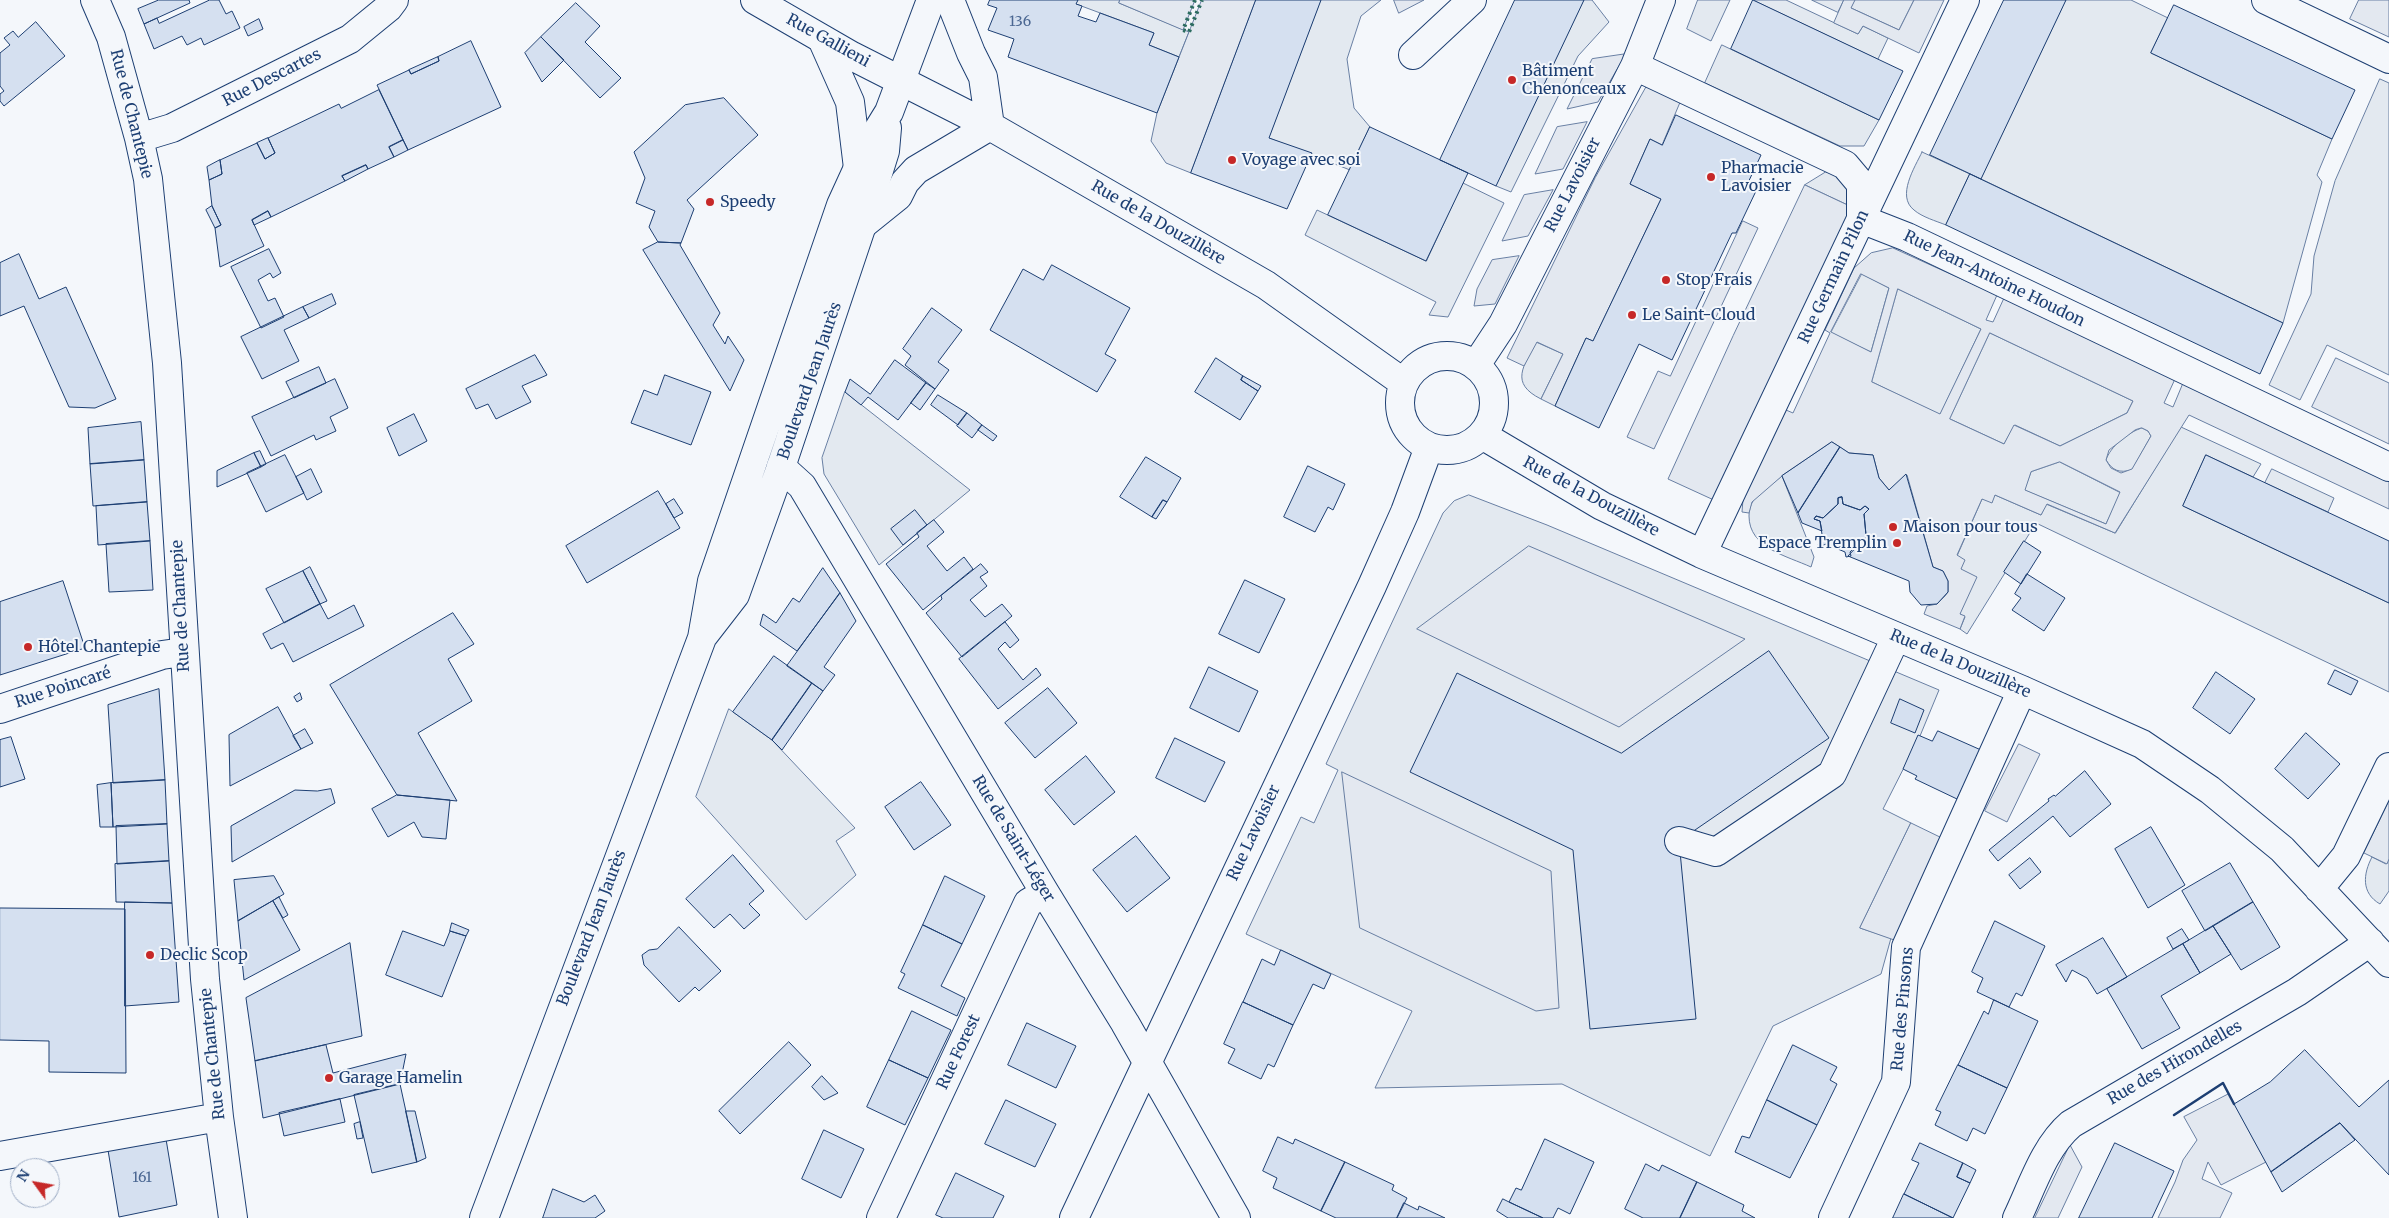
<!DOCTYPE html>
<meta charset="utf-8">
<style>
body{margin:0}
#map{position:relative;width:2389px;height:1218px;overflow:hidden;background:#f4f7fb;font-family:Merriweather,serif}
canvas{display:block}
.north{position:absolute;left:10px;top:1158px;width:50px;height:50px;box-sizing:border-box;background:#f4f7fb;border:1px solid #9eadc5;border-radius:50%;rotate:302deg;font-size:14px;font-weight:700;line-height:20px;text-align:center;color:#1d3f73}
.north::after{content:'';display:block;margin:auto;width:18px;height:22px;background:#c62828;clip-path:polygon(50% 0,100% 100%,50% 72%,0 100%)}
</style>
<div id="map">
<canvas width="2389" height="1218"></canvas>
<div class="north">N</div>
</div>
<script>
const g = document.querySelector('canvas').getContext('2d');
g.lineJoin = 'round';
function fillPath(path, color) { g.fillStyle = color; g.fill(path, 'evenodd'); }
function trace(path, color, width, dash) { g.strokeStyle = color; g.lineWidth = width; g.lineCap = dash ? 'butt' : 'round'; g.setLineDash(dash || []); g.stroke(path); }
function label(font, color, halo, rows, align = 'center') {
  g.font = font + ' Merriweather,serif'; g.lineWidth = 4; g.setLineDash([]); g.textBaseline = 'middle'; g.strokeStyle = halo; g.fillStyle = color; for (const [text, x, y, turn = 0] of rows) {
    g.save(); g.translate(x, y); g.rotate((+turn || 0) * Math.PI / 180); g.textAlign = isNaN(turn) ? turn : align; if (halo) g.strokeText(text, 0, 0); g.fillText(text, 0, 0); g.restore();
  }
}
const green = new Path2D(`
 M1078,0H1120L1119,3L1189,32L1179,57L1149,45L1154,33L1076,4Z
 M1321,0H1381L1361,16L1347,59L1354,108L1370,127L1350,170L1269,138Z
 M1584,0H1592L1609,22L1578,56L1511,192L1496,186Z
 M1698,0H1730L1711,41L1687,29Z
 M1753,0H1786L1858,34L1863,26L1888,38L1878,59Z
 M1812,0H1844L1838,12Z
 M1855,0H1914L1899,30L1851,8Z
 M2066,0H2131L2168,18L2151,53L2332,139L2317,175L2322,182L2283,323L1981,179Z
 M1722,45L1879,120L1864,146H1840L1705,83Z
 M2380,79L2389,83V375L2327,345L2300,400L2269,385L2311,294L2314,256L2335,181Z
 M1922,152L1970,174L1946,225C1936,221 1922,217 1914,210C1896,196 1915,167 1922,152Z
 M1826,172L1847,177L1854,208L1805,185Z
 M1463,183L1504,203L1448,317L1429,315L1436,302L1305,235L1317,210L1426,261Z
 M1862,274L1889,288L1871,352L1831,333Z
 M1898,289L1981,329L1940,415L1872,382Z
 M1990,333L2133,401L2127,413L2060,446L2015,425L2004,444L1950,419Z
 M1536,342L1563,354L1541,399C1509,383 1524,366 1536,342Z
 M845,392L970,490L879,565L824,474L822,458Z
 M2181,427L2261,464L2253,477L2206,455L2183,506L2389,603V692L2036,523L1967,634L1960,629L1965,617L1960,614L1961,569L1957,556L1982,499L1995,495L2041,515L2046,504L2115,533Z
 M2142,428L2148,431L2151,436L2132,470C2119,473 2113,471 2106,460C2110,447 2128,432 2142,428Z
 M2060,462L2121,493L2106,524L2024,490L2031,472Z
 M2272,469L2334,498L2328,512L2265,483Z
 M1782,476L1814,557L1811,567C1787,556 1749,548 1749,516C1749,512 1750,505 1753,501C1760,492 1773,483 1782,476Z
 M1469,495L1547,525L1939,690L1920,736L1883,809L1911,823L1860,928L1891,938L1881,974L1773,1026L1710,1156L1562,1084L1375,1088L1412,1011L1246,934L1301,817L1314,823L1338,770L1326,764L1443,513L1454,501Z
 M729,709L772,740L855,828L836,841L856,875L806,920L696,797Z
 M2372,857L2386,864L2389,859V891L2380,904C2361,893 2363,874 2372,857Z`);
fillPath(green, '#e3e9f0');
trace(green, '#687fa3', 1);
const parking = new Path2D(`
 M1120,0H1195L1183,30L1119,3Z
 M1202,0H1256L1191,173L1166,163L1151,141L1157,113Z
 M1394,0H1424L1399,13Z
 M1844,0H1855L1851,8L1899,30L1914,0H1944L1919,53L1863,26L1858,34L1834,23Z
 M2359,0H2389V37L2350,19Z
 M1626,54L1598,102L1567,109L1592,59Z
 M1648,84L1681,100L1662,145L1650,139L1630,184L1661,199L1593,341L1586,338L1555,406L1541,399L1563,354L1537,342L1524,366L1507,358L1595,178Z
 M1587,122L1563,169L1535,174L1557,127Z
 M1805,185L1854,208L1716,501L1668,479L1733,336Z
 M1553,190L1528,236L1502,241L1524,195Z
 M1743,221L1758,228L1654,449L1627,437L1658,371L1670,376Z
 M1893,248L1997,295L1986,320L1993,322L2004,298L2175,379L2164,403L2173,407L2183,383L2389,480V509L2189,415L2115,533L2047,504L2041,515L1995,495L1992,503L1982,499L1957,555L1965,560L1961,569L1977,577L1960,614L1965,616L1960,629L1924,614L1927,606L1937,604L1945,596L1948,592V581L1943,571L1933,567L1907,475L1889,490L1879,478L1873,455L1849,453L1832,442L1782,476L1752,502L1749,513L1742,512L1743,499L1786,410L1793,413L1830,333L1825,330L1854,268L1871,253ZM1861,274L1889,288L1871,352L1831,332ZM1898,289L1981,329L1940,414L1872,382ZM1990,333L2133,401L2127,413L2060,446L2014,425L2004,444L1950,419ZM2142,428L2148,431L2151,436L2132,469L2121,473L2111,468L2106,460L2109,450L2135,430ZM2060,462L2120,492L2106,524L2025,490L2031,472Z
 M1519,256L1495,304L1474,306L1477,289L1492,260Z
 M2336,358L2389,383V444L2312,407Z
 M1529,546L1745,639L1619,727L1417,629Z
 M2019,744L2040,754L2007,822L1985,811Z
 M1342,772L1551,871L1559,1008L1536,1011L1360,928Z
 M2389,801V859L2387,864L2364,853Z
 M1911,823L1944,839L1897,941L1860,928Z
 M2229,1094L2266,1162L2221,1185L2208,1162L2202,1179L2232,1193L2220,1218H2158L2175,1182L2183,1160L2197,1140L2184,1117Z
 M2070,1145L2082,1167L2058,1218H2035Z`);
fillPath(parking, '#e3e8f0');
trace(parking, '#687fa3', 1);
const building = new Path2D(`
 M159,0H189L190,3L144,24L138,9Z
 M210,0H219L226,14L232,11L240,28L204,45L201,38L187,45L182,36L154,49L144,24L157,18L159,23Z
 M990,0H1078L1076,4L1082,6L1078,16L1096,22L1100,13L1154,33L1149,45L1179,57L1157,113L1008,57L1014,39L988,30L997,8L988,5Z
 M1256,0H1321L1269,138L1312,153L1287,209L1191,173Z
 M1515,0H1584L1496,186L1440,160Z
 M1753,0L1903,71L1879,120L1731,49Z
 M2004,0H2066L1981,179L1930,155Z
 M576,3L600,26L585,42L621,78L600,98L541,37Z
 M2174,5L2355,90L2332,139L2151,53Z
 M259,19L263,29L248,36L244,27Z
 M36,22L65,56L4,106L0,101V94L4,91L0,86V53L10,45L4,38L13,31L18,37Z
 M541,37L564,60L542,82L525,53Z
 M471,41L501,107L408,150L377,85L409,70L411,74L439,61L438,57Z
 M438,57L439,61L411,74L409,70Z
 M379,90L403,140L389,147L394,157L368,169L366,165L342,176L345,181L271,217L268,211L252,220L264,246L220,267L215,228L221,225L212,206L209,180L222,174L220,160L257,143L265,159L275,153L268,138L339,104L341,108Z
 M724,98L758,135L687,200L694,209L681,243L658,242L649,227L655,211L636,203L645,178L634,152L685,105Z
 M1676,115L1761,155L1746,187L1756,191L1736,233H1732L1672,360L1639,344L1599,428L1555,406L1586,338L1593,341L1661,199L1630,184L1650,139L1662,145Z
 M1370,127L1468,173L1426,261L1328,215Z
 M268,138L275,153L265,159L257,143Z
 M403,140L408,150L394,157L389,147Z
 M220,160L222,174L209,180L207,167Z
 M366,165L368,169L345,181L342,176Z
 M1970,174L2283,323L2260,374L1946,225Z
 M212,206L221,225L215,228L206,210Z
 M268,211L271,217L254,225L252,220Z
 M658,242L681,243L680,245L720,313L713,325L725,344L728,336L744,360L730,391L643,250Z
 M269,249L281,273L273,278L270,273L258,280L268,301L275,298L284,317L261,328L231,267Z
 M19,254L39,299L66,287L116,399L95,408L69,407L24,306L0,316V263Z
 M1052,265L1130,308L1105,354L1116,360L1097,392L990,330L1023,269L1043,280Z
 M332,294L336,304L309,318L303,307Z
 M303,307L309,318L284,330L299,361L262,379L241,337Z
 M932,308L962,330L938,362L949,370L935,389L905,365L911,356L903,349Z
 M535,355L547,375L522,386L531,402L496,419L488,404L476,409L466,389Z
 M1216,358L1243,376L1241,380L1258,391L1240,420L1195,392Z
 M895,360L926,383L898,420L868,397L861,405L845,392L850,379L870,394Z
 M319,367L326,383L294,398L286,382Z
 M665,375L711,392L691,445L631,423L644,390L657,395Z
 M1243,376L1261,386L1258,391L1241,380Z
 M335,379L348,408L330,417L336,431L316,440L314,435L271,456L252,417Z
 M926,383L935,389L920,410L911,403Z
 M938,395L967,413L958,425L931,405Z
 M967,413L982,425L972,438L957,426Z
 M414,414L427,441L399,456L387,428Z
 M141,422L144,460L90,464L88,428Z
 M982,425L997,436L993,441L978,430Z
 M1832,442L1840,447L1798,513L1782,476Z
 M1840,447L1849,453L1873,455L1879,478L1889,490L1906,474L1933,567L1943,571L1948,581V592L1937,604L1921,605L1910,592L1909,581L1848,556L1865,538L1868,539L1869,536L1866,535L1864,514L1869,509L1865,506L1860,510L1843,504L1842,497L1838,498V504L1823,518L1816,516L1814,519L1820,521L1822,531L1802,523L1798,513Z
 M260,451L266,464L261,467L254,453Z
 M254,453L261,467L217,487V471Z
 M285,455L304,493L266,512L247,473Z
 M2206,455L2389,541V603L2183,506Z
 M1146,457L1181,478L1167,502L1163,500L1152,517L1120,497Z
 M144,460L147,502L93,506L90,464Z
 M1308,466L1345,484L1333,510L1328,507L1315,532L1284,517Z
 M311,469L322,492L307,500L296,477Z
 M658,491L680,528L587,583L566,546Z
 M1842,497L1843,504L1860,510L1865,506L1869,509L1864,514L1866,535L1869,536L1868,539L1865,538L1850,552L1851,556L1846,557L1845,552L1826,544L1820,547L1818,544L1823,541L1820,521L1814,519L1816,516L1823,518L1838,504V498Z
 M674,499L683,513L674,518L666,504Z
 M1163,500L1167,502L1156,519L1152,517Z
 M147,502L150,541L98,545L96,506Z
 M915,510L927,525L903,545L891,529Z
 M934,520L944,532L927,546L947,571L964,557L973,569L923,610L886,564L919,537L917,533Z
 M150,541L153,590L109,592L106,544Z
 M2024,541L2041,552L2021,584L2004,572Z
 M981,564L988,572L980,577L987,586L970,600L985,617L1002,604L1012,616L962,657L926,613L942,599L941,596Z
 M310,567L327,601L320,604L303,571Z
 M823,568L840,593L797,651L760,625L763,614L776,623L793,598L799,602Z
 M303,571L320,604L284,623L266,589Z
 M2027,574L2065,598L2044,631L2012,610L2021,598L2015,594Z
 M1245,580L1285,599L1259,653L1219,634Z
 M63,581L85,648L0,675V602Z
 M840,593L856,621L824,667L835,675L823,691L787,666Z
 M320,604L328,619L354,605L364,626L293,662L283,643L271,649L263,634Z
 M453,613L474,644L448,659L472,701L418,733L457,801L397,795L330,685Z
 M1005,622L1019,640L1010,648L1005,642L998,649L1023,680L1036,668L1041,675L998,709L959,659Z
 M1769,651L1829,738L1679,841L1696,1019L1590,1029L1573,850L1410,772L1457,673L1621,753Z
 M774,656L812,683L772,740L733,712Z
 M1209,667L1258,691L1239,732L1190,708Z
 M2335,670L2358,681L2351,695L2328,684Z
 M2216,672L2255,699L2230,734L2193,708Z
 M812,683L823,691L782,750L772,740Z
 M1048,688L1077,723L1035,758L1005,723Z
 M159,689L165,780L113,783L108,705Z
 M300,693L302,699L297,702L294,697Z
 M1900,699L1924,710L1915,733L1891,723Z
 M278,707L301,749L230,786L229,735Z
 M305,729L313,743L301,749L293,736Z
 M1938,731L1981,750L1957,799L1915,779L1917,776L1903,769L1918,735L1932,741Z
 M2306,733L2340,764L2308,799L2275,769Z
 M11,737L25,779L0,787V740Z
 M1175,738L1225,762L1205,802L1156,778Z
 M1086,756L1115,792L1074,825L1045,790Z
 M2085,771L2111,804L2070,837L2053,816L1998,861L1989,850L2049,801L2048,799L2054,795L2055,796Z
 M165,780L167,824L113,827L111,783Z
 M921,782L951,825L914,850L885,807Z
 M111,783L113,827H100L97,785Z
 M331,789L335,803L232,862L231,826L295,790L317,791Z
 M397,795L450,800L446,839L422,837L414,822L388,837L372,809Z
 M167,824L169,861L117,864L116,826Z
 M2151,827L2185,885L2148,908L2115,849Z
 M1136,836L1170,878L1127,912L1093,870Z
 M733,855L764,891L749,904L760,915L744,929L730,914L714,928L686,899Z
 M2030,858L2041,872L2020,889L2009,875Z
 M169,861L172,903L116,902L115,864Z
 M2230,863L2253,902L2205,931L2182,891Z
 M274,876L284,894L238,921L234,880Z
 M945,876L985,896L962,944L923,925Z
 M279,897L288,915L283,918L273,901Z
 M273,901L300,950L244,980L238,921Z
 M125,902L172,903L179,1002L125,1006Z
 M2253,902L2280,947L2241,970L2213,926Z
 M0,908L125,909L126,1073L49,1072V1041L0,1040Z
 M1995,921L2045,946L2022,996L2016,993L2009,1007L1977,992L1983,978L1972,972Z
 M452,923L469,930L466,936L450,931Z
 M923,925L962,944L941,986L965,998L957,1016L898,988L905,974L901,972Z
 M2213,926L2231,954L2200,973L2183,944Z
 M679,927L721,971L699,991L695,987L679,1002L644,965L642,955L649,950L657,949Z
 M2182,929L2189,940L2173,949L2167,938Z
 M403,931L444,946L450,931L466,936L442,997L386,975Z
 M2103,938L2127,977L2097,994L2087,978L2072,970L2066,982L2056,965Z
 M350,943L362,1036L255,1061L246,998Z
 M2183,944L2200,973L2161,996L2180,1028L2142,1049L2107,989Z
 M1281,950L1331,974L1324,989L1313,984L1293,1025L1243,1002L1262,959L1274,965Z
 M1994,1000L2038,1021L2007,1088L1958,1065L1984,1011L1988,1014Z
 M1243,1002L1293,1025L1274,1067L1268,1064L1261,1079L1228,1063L1235,1049L1224,1044Z
 M912,1011L951,1030L928,1078L889,1060Z
 M1027,1023L1076,1046L1056,1088L1008,1065Z
 M789,1042L811,1065L740,1134L719,1111Z
 M326,1045L333,1073L406,1054L400,1084L263,1118L255,1061Z
 M1793,1045L1837,1067L1830,1080L1837,1084L1817,1125L1767,1100Z
 M2305,1050L2359,1107L2389,1080V1175L2340,1123L2271,1172L2234,1104L2270,1082Z
 M889,1060L928,1078L905,1125L867,1107Z
 M1958,1065L2007,1088L1985,1134L1973,1128L1967,1141L1935,1125L1941,1112L1936,1110Z
 M822,1076L838,1093L824,1100L812,1087Z
 M400,1084L417,1162L372,1173L354,1095Z
 M340,1099L345,1122L284,1136L279,1113Z
 M1006,1100L1056,1124L1035,1167L985,1144Z
 M1767,1100L1817,1125L1790,1178L1735,1152L1742,1136L1749,1138Z
 M406,1111H415L426,1158L417,1162Z
 M360,1122L363,1138L357,1139L354,1124Z
 M2340,1123L2355,1140L2282,1192L2271,1172Z
 M824,1130L864,1149L841,1198L802,1179Z
 M1278,1137L1293,1144L1295,1139L1345,1162L1321,1211L1273,1188L1277,1178L1263,1171Z
 M166,1139L177,1205L119,1217L108,1150Z
 M1545,1139L1594,1162L1570,1214L1558,1208L1553,1218H1543L1509,1202L1516,1188L1521,1190Z
 M1920,1143L1963,1163L1957,1177L1970,1183L1953,1218L1904,1194L1919,1163L1912,1160Z
 M2115,1143L2174,1171L2152,1218H2079Z
 M1345,1162L1394,1185L1392,1190L1407,1198L1397,1218H1336L1321,1211Z
 M1963,1163L1976,1170L1970,1183L1957,1177Z
 M1646,1164L1659,1171L1662,1165L1697,1182L1680,1218H1643L1625,1209Z
 M956,1173L1004,1196L993,1218H943L936,1215Z
 M1697,1182L1744,1205L1742,1211L1755,1218H1680Z
 M553,1189L584,1202L595,1195L605,1211L595,1218H543Z
 M1904,1194L1953,1218H1893Z
 M1503,1199L1509,1202L1543,1218H1508L1497,1211Z
 M1404,1203L1418,1210L1419,1206L1445,1218H1397Z`);
fillPath(building, '#d5e0f0');
trace(building, '#1d3f73', 1);
const minor = new Path2D(`
 M95,0L111,37L139,138L148,179L167,363L205,979L219,1117L233,1218
 M755,0L852,56L990,126L1266,285L1404,383
 M950,0L971,53L983,77L990,126
 M2266,0L2389,59
 M822,39L850,102L858,168
 M1413,55L1472,0
 M1635,66L1845,165L1861,184V216
 M139,138L172,128L350,39L388,8L394,0
 M1861,219L1907,237L2389,467
 M862,225L898,196L905,182L916,170L990,126
 M1400 403a47 47 0 1 1 94 0a47 47 0 1 1-94 0Z
 M1476,365L1503,324L1635,66L1661,0
 M1482,435L1602,506L1702,554L2022,690L2142,744L2210,790L2282,849L2389,963
 M781,467L802,486L1045,893L1125,1023L1236,1218
 M1702,554L1965,0
 M0,709L162,655L183,652
 M1679,841L1716,852L1832,774L1896,637
 M2319,889L2346,856L2389,767
 M0,1156L219,1117
 M881,1218L1028,903L1045,893
 M1074,1218L1372,586L1405,512L1429,447
 M1833,1218L1896,1082L1906,947L2022,690
 M2017,1218C2032,1187 2044,1147 2071,1124L2297,992L2370,942`);
const major = new Path2D(`
 M704,635L735,595L781,467L862,225L885,151L887,128
 M484,1218L702,638L712,581L841,205L868,146L889,112L931,0`);
trace(minor, '#1d3f73', 30);
trace(major, '#1d3f73', 30);
trace(minor, '#f4f7fb', 28);
trace(major, '#f4f7fb', 28);
trace(new Path2D(`
 M1195,0L1183,30L1189,32L1202,0`), '#2c6c60', 4, [2.5, 4]);
trace(new Path2D(`
 M2174,1115L2223,1083L2234,1104`), '#1d3f73', 2.5);
for (const [x, y, r, color] of [
 [1512,80,5,"#c62828"],
 [1232,160,5,"#c62828"],
 [1711,177,5,"#c62828"],
 [710,202,5,"#c62828"],
 [1666,280,5,"#c62828"],
 [1632,315,5,"#c62828"],
 [1893,527,5,"#c62828"],
 [1897,543,5,"#c62828"],
 [28,647,5,"#c62828"],
 [150,955,5,"#c62828"],
 [329,1078,5,"#c62828"]
]) { const dot = new Path2D(); dot.arc(x, y, r, 0, 2 * Math.PI); g.fillStyle = color; g.fill(dot); trace(dot, '#f4f7fb', 2); }
label('14px', '#4b6792', null, [
 ["136",1020,22],
 ["161",142,1178]
]);
label('16px', '#1d3f73', '#f4f7fb', [
 ["Rue Gallieni",828,41,29],
 ["Rue Descartes",272,78,-27],
 ["Rue de Chantepie",131,114,76],
 ["Rue Lavoisier",1573,185,-63],
 ["Rue de la Douzillère",1158,223,30],
 ["Rue Germain Pilon",1834,277,-65],
 ["Rue Jean-Antoine Houdon",1994,279,26],
 ["Boulevard Jean Jaurès",810,381,-71],
 ["Rue de la Douzillère",1591,497,28],
 ["Rue de Chantepie",181,606,-93],
 ["Rue de la Douzillère",1960,664,23],
 ["Rue Poincaré",63,688,-18],
 ["Rue Lavoisier",1254,833,-65],
 ["Rue de Saint-Léger",1013,839,59],
 ["Boulevard Jean Jaurès",592,928,-69],
 ["Rue des Pinsons",1903,1009,-85],
 ["Rue Forest",959,1052,-65],
 ["Rue de Chantepie",213,1054,-96],
 ["Rue des Hirondelles",2175,1063,-30]
]);
label('16px', '#1d3f73', '#f4f7fb', [
 ["Bâtiment",1522,71],
 ["Chenonceaux",1522,89],
 ["Voyage avec soi",1242,160],
 ["Pharmacie",1721,168],
 ["Lavoisier",1721,186],
 ["Speedy",720,202],
 ["Stop Frais",1676,280],
 ["Le Saint-Cloud",1642,315],
 ["Maison pour tous",1903,527],
 ["Espace Tremplin",1887,543,"right"],
 ["Hôtel Chantepie",38,647],
 ["Declic Scop",160,955],
 ["Garage Hamelin",339,1078]
], 'left');
</script>
